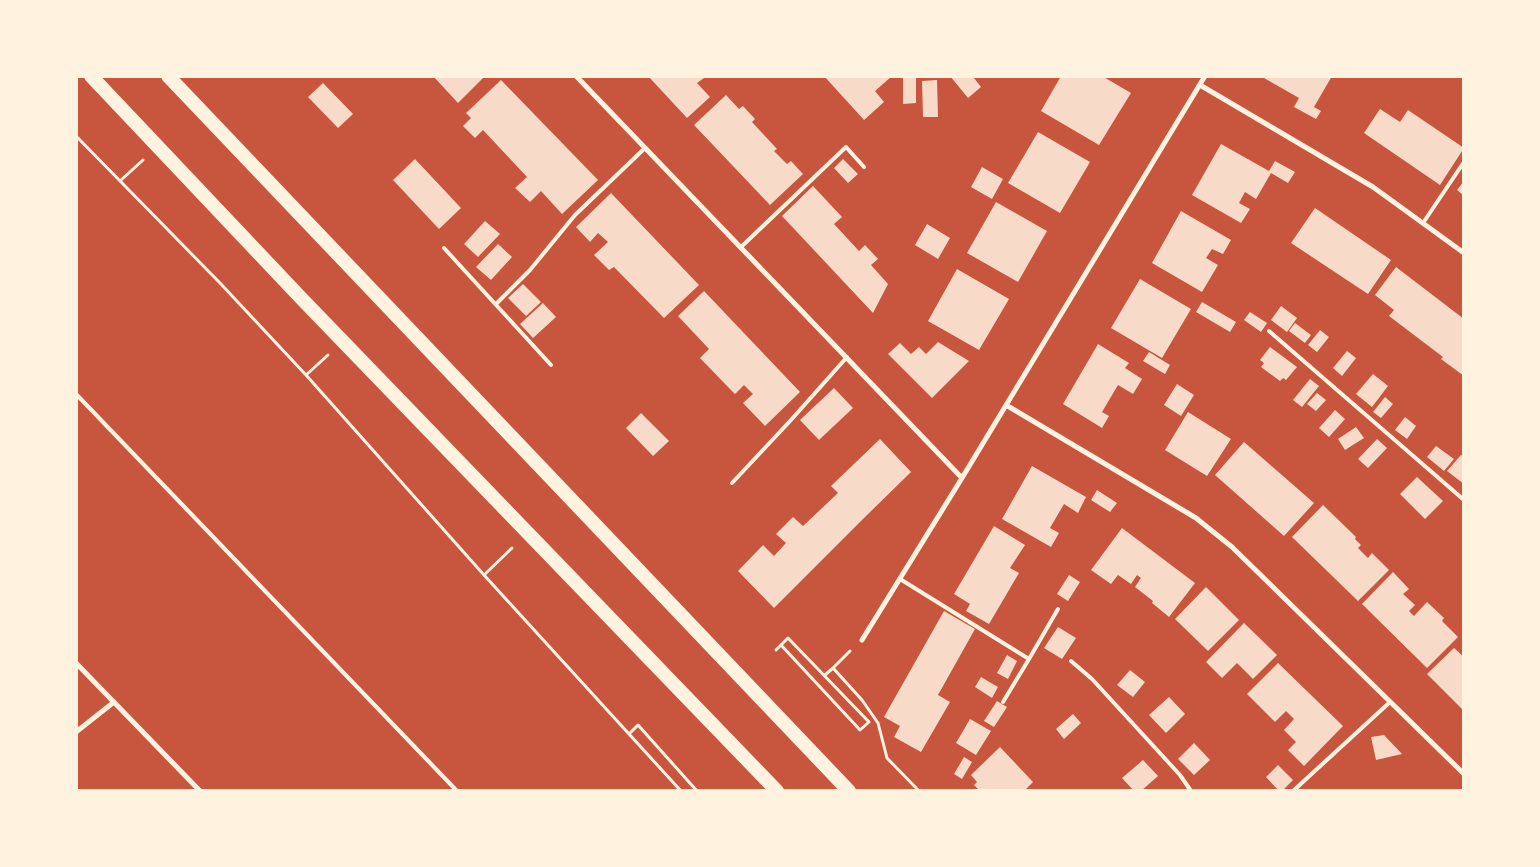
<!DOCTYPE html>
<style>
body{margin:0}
#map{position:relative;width:1540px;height:867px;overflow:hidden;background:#c8553d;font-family:"PT Sans",sans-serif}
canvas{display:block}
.frame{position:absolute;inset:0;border:78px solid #fff3e0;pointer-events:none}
</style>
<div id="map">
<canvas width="1540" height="867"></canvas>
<div class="frame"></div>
</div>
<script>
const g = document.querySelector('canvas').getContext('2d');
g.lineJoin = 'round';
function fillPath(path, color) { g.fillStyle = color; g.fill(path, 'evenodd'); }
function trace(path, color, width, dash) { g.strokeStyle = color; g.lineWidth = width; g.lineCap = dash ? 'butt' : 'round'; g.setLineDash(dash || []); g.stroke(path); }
fillPath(new Path2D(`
 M433,76H485L458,103Z
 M648,76H703L704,78L697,83L710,97L687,118Z
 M824,76H892L875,91L884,102L864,120Z
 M950,76H976L974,78L981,87L968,98Z
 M1061,76H1102L1131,93L1099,145L1041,111Z
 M1266,76H1332L1314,107L1321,111L1316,119L1294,107L1299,98L1264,78Z
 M903,77H916V103L903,104Z
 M501,80L598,180L562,214L541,191L530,202L515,188L527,177L483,130L475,138L463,126L471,118L466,113Z
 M937,80L938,117H923L922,81Z
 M323,83L353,114L338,128L308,97Z
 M726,95L739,109L743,106L755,119L752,122L777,149L774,151L787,164L791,161L803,174L770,205L694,125Z
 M1380,109L1400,122L1408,110L1464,148L1440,185L1364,133Z
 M1038,132L1090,162L1060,213L1008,183Z
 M1221,144L1269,171L1275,161L1295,172L1288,183L1271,173L1256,199L1245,192L1239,203L1250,209L1241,223L1192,195Z
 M415,159L461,208L439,229L393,180Z
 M843,159L858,174L848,183L834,168Z
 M982,167L1003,179L992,199L971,187Z
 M1464,181V196L1457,190Z
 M813,186L842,217L834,224L859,251L865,245L878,259L871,265L888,284L873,313L782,216Z
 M611,193L699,285L664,318L614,267L609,270L594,255L608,242L598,233L590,242L576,227Z
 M996,202L1047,231L1018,282L967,253Z
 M1315,208L1391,260L1368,294L1291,243Z
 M1181,211L1231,240L1223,254L1212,249L1206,258L1218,265L1202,292L1152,263Z
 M485,221L500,234L478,257L464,244Z
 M927,224L950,238L938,259L915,245Z
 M498,244L512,257L491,280L476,267Z
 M1396,267L1464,319V376L1441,359L1443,357L1389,316L1394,310L1375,295Z
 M957,269L1009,299L979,350L928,321Z
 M1140,279L1191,309L1162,358L1111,328Z
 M523,284L541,302L526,316L508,298Z
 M704,291L800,392L765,426L743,403L753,394L744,385L735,394L729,388L700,358L709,349L678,316Z
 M1202,302L1236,322L1230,332L1196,312Z
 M543,303L556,317L533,338L520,324Z
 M1281,306L1297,318L1287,332L1271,320Z
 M1250,312L1267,323L1261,332L1244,320Z
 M1295,323L1311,335L1305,343L1289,331Z
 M1320,330L1329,337L1317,352L1308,345Z
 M938,342L969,361L932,398L888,354L900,343L911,354L919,347L926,354Z
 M1098,344L1129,363L1125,368L1142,379L1133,394L1118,385L1102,412L1109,416L1102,428L1063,404Z
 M1270,347L1297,367L1286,380L1283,378L1280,381L1261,367L1264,363L1260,360Z
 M1347,351L1356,358L1342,376L1333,368Z
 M1149,352L1170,365L1165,374L1143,361Z
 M1373,374L1388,386L1372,407L1356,394Z
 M1310,379L1319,386L1302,407L1293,400Z
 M1177,384L1194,395L1181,416L1164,405Z
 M834,388L853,408L819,440L800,420Z
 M1317,393L1326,400L1316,411L1307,404Z
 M1385,397L1393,404L1381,418L1373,412Z
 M1335,410L1345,419L1329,437L1319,428Z
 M1188,412L1231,439L1207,476L1165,450Z
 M641,413L669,441L653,456L626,428Z
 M1405,417L1416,426L1407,439L1395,430Z
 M1356,427L1364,438L1345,450L1338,439Z
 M880,439L911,472L863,519L774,608L738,571L763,545L774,556L786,543L776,534L793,517L803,526L838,493L831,486Z
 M1377,439L1387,448L1368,468L1358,459Z
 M1244,442L1314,503L1284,536L1215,475Z
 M1436,446L1454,459L1444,471L1427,457Z
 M1461,455L1464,457V484L1447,471Z
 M1032,466L1086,497L1078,513L1064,504L1050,528L1059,533L1051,547L1002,519Z
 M1417,477L1443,501L1425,519L1400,494Z
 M1097,490L1117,503L1110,512L1091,500Z
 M1323,505L1356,537L1355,539L1361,545L1358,548L1368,558L1372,553L1389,570L1358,601L1292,537Z
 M994,526L1025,545L1010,568L1019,573L989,624L966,611L970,604L954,594Z
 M1122,528L1195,583L1169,617L1152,603L1153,601L1135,587L1141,578L1137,575L1131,584L1118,575L1111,584L1091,570Z
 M1393,572L1409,589L1403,594L1415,605L1409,611L1414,616L1427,602L1444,618L1442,621L1458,637L1427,668L1362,604Z
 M1069,575L1080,582L1068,601L1057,594Z
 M1206,587L1239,620L1208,651L1175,619Z
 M944,611L975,629L938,695L950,702L921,752L894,737L900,726L884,717Z
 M1244,623L1277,655L1253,679L1237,663L1222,678L1206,662Z
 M1058,627L1076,638L1062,659L1044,648Z
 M1454,648L1464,657V711L1427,674Z
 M1007,655L1017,661L1008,679L997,673Z
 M1278,663L1343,726L1304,766L1288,750L1296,742L1284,730L1294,719L1286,711L1275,722L1247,694Z
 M1130,670L1145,682L1133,697L1117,685Z
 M981,677L998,687L992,698L975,687Z
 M1169,697L1185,714L1166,733L1149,715Z
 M997,701L1007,707L994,727L984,721Z
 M1073,714L1081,723L1064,739L1056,729Z
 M970,719L991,731L976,755L956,743Z
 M1384,735L1402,754L1376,760L1371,737Z
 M1194,743L1210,760L1194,775L1178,759Z
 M1000,747L1033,782L1024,791H980L974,785L977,782L971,775Z
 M964,757L972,762L962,779L954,774Z
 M1143,760L1158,776L1141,791H1134L1122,778Z
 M1278,765L1293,780L1282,791H1279L1266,777Z`), '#f7dbc8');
trace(new Path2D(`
 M76,136L220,283L306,375L484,575L681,791
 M120,181L143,160
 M306,375L328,355
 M484,575L512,548
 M776,650L781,645L860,730L869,722L788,638L781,645
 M833,668L850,651
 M825,675L833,668L862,700L878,723L887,758L919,791
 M629,734L638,725L697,791`), '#fff3e0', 3);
trace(new Path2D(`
 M1423,223L1464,162
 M741,247L846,147L864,167
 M444,248L551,365
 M496,304L530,270L575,215L645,148
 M1269,331L1464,500
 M76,394L457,791
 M732,483L791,420L847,357
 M900,579L1029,659L1058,609
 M1071,661L1092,679L1180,775L1191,791
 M1003,702L1029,659
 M1293,791L1390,702`), '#fff3e0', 4);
trace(new Path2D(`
 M576,76L962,478
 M1200,85L1373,187L1464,253
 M1006,405L1196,518L1232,547L1464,774
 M862,640L962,478L1205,76
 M76,663L200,791
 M76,732L114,702`), '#fff3e0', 5);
trace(new Path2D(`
 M91,76L301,298L777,791
 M168,76L849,791`), '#fff3e0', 14);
</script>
